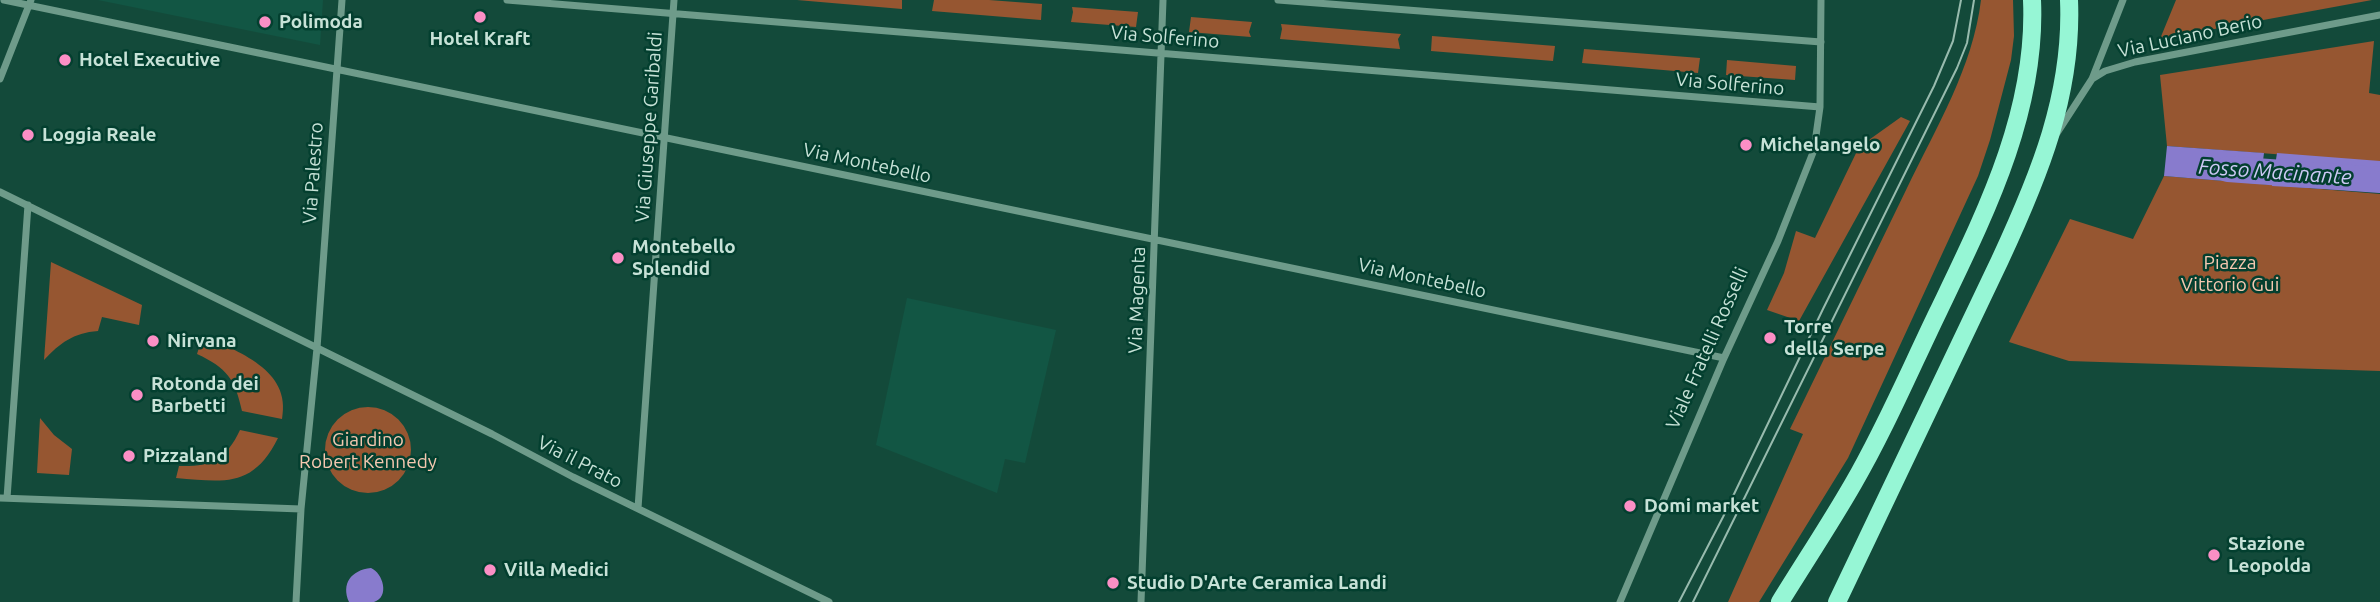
<!DOCTYPE html>
<style>
body{margin:0}
canvas{display:block;background:#134a3a}
</style>
<canvas width="2380" height="602"></canvas>
<script>
const g = document.querySelector('canvas').getContext('2d');
g.lineJoin = 'round';
function fillPath(path, color) { g.fillStyle = color; g.fill(path, 'evenodd'); }
function trace(path, color, width, dash) { g.strokeStyle = color; g.lineWidth = width; g.lineCap = dash ? 'butt' : 'round'; g.setLineDash(dash || []); g.stroke(path); }
function label(font, color, halo, rows, align = 'center') {
  g.font = font + ' Ubuntu,sans-serif'; g.lineWidth = 5; g.setLineDash([]); g.textBaseline = 'middle'; g.strokeStyle = halo; g.fillStyle = color; for (const [text, x, y, turn = 0] of rows) {
    g.save(); g.translate(x, y); g.rotate((+turn || 0) * Math.PI / 180); g.textAlign = isNaN(turn) ? turn : align; if (halo) g.strokeText(text, 0, 0); g.fillText(text, 0, 0); g.restore();
  }
}
fillPath(new Path2D(`
 M98,0H323L320,45Z
 M907,298L1056,330L1025,463L1005,459L997,493L876,445Z`), '#125644');
fillPath(new Path2D(`
 M797,0H902V9Z
 M934,0H989L1042,4L1041,20L932,11Z
 M1981,0H2013L2014,36L2011,60L1990,140L1978,176L1848,458L1759,602H1728L1803,434L1790,429C1829,349 1868,268 1907,188C1936,128 1973,67 1981,0Z
 M2176,0H2372L2160,39Z
 M1072,7L1138,12L1136,27L1071,22L1073,12Z
 M1191,17L1252,22L1249,32L1251,37L1189,32Z
 M1281,24L1401,34L1398,39L1400,49L1280,39L1282,29Z
 M1432,36L1555,46L1553,61L1431,51Z
 M2374,41L2369,93L2380,95V162L2167,146L2160,75Z
 M1584,49L1700,58L1698,73L1582,63Z
 M1727,60L1796,66L1795,80L1726,75Z
 M1901,117L1910,121L1799,321L1767,310L1784,273L1796,231L1815,238L1859,147Z
 M2164,176L2380,194V371L2069,361L2009,342L2070,219L2133,239Z
 M51,262L142,305L139,325L102,317L98,331C73,333 60,343 44,360Z
 M203,335C237,352 292,369 282,419L242,411C235,379 227,368 197,354Z
 M325 450a43 43 0 1 1 86 0a43 43 0 1 1-86 0Z
 M40,418L54,435L72,449L69,475L37,473Z
 M240,430L278,438C253,488 225,482 176,478L179,466C210,467 226,460 240,430Z`), '#965631');
fillPath(new Path2D(`
 M2167,146L2264,153L2260,184L2164,176Z
 M2277,153L2380,161V192L2272,186Z
 M371,568C383,573 390,597 374,602C367,602 356,602 349,602C341,584 351,570 371,568Z`), '#887bcd');
trace(new Path2D(`
 M2228,169L2380,180`), '#887bcd', 26);
trace(new Path2D(`
 M4,0L1724,358
 M507,0L1820,107
 M1278,0L1821,42
 M0,79L31,0
 M2092,79L2105,71L2135,62L2380,15
 M2057,133L2092,79L2123,0
 M0,192L492,434L573,477L829,602
 M0,498L301,509
 M7,498L28,205
 M638,508L674,0
 M296,602L301,509L317,348L342,0
 M1141,602L1163,0
 M1620,602L1724,358L1778,241L1814,150L1820,107L1821,0`), '#6e9b8a', 7);
trace(new Path2D(`
 M1780,602C1804,563 1830,524 1853,484C1885,429 1910,370 1938,312C1985,214 2037,112 2032,0
 M1837,602L2000,260C2039,176 2073,94 2069,0`), '#96f6d5', 18);
trace(new Path2D(`
 M1679,602L1723,517L1823,309L1934,86L1953,41L1961,0
 M1693,602L1957,68L1967,43L1974,0`), '#98bbae', 2);
for (const [x, y, r, color] of [
 [480,17,7,"#fb8fc5"],
 [265,22,7,"#fb8fc5"],
 [65,60,7,"#fb8fc5"],
 [28,135,7,"#fb8fc5"],
 [1746,145,7,"#fb8fc5"],
 [618,258,7,"#fb8fc5"],
 [1770,338,7,"#fb8fc5"],
 [153,341,7,"#fb8fc5"],
 [137,395,7,"#fb8fc5"],
 [129,456,7,"#fb8fc5"],
 [1630,506,7,"#fb8fc5"],
 [2214,555,7,"#fb8fc5"],
 [490,570,7,"#fb8fc5"],
 [1113,583,7,"#fb8fc5"]
]) { const dot = new Path2D(); dot.arc(x, y, r, 0, 2 * Math.PI); g.fillStyle = color; g.fill(dot); trace(dot, '#033f2f', 2.5); }
label('bold 19px', '#c7e2d7', '#033f2f', [
 ["Polimoda",279,22],
 ["Hotel Kraft",480,39,"center"],
 ["Hotel Executive",79,60],
 ["Loggia Reale",42,135],
 ["Michelangelo",1760,145],
 ["Montebello",632,247],
 ["Splendid",632,269],
 ["Torre",1784,327],
 ["della Serpe",1784,349],
 ["Nirvana",167,341],
 ["Rotonda dei",151,384],
 ["Barbetti",151,406],
 ["Pizzaland",143,456],
 ["Domi market",1644,506],
 ["Stazione",2228,544],
 ["Leopolda",2228,566],
 ["Villa Medici",504,570],
 ["Studio D'Arte Ceramica Landi",1127,583]
], 'left');
label('19px', '#c7e2d7', '#033f2f', [
 ["Via Luciano Berio",2190,36,-12],
 ["Via Solferino",1165,37,5],
 ["Via Solferino",1730,84,5],
 ["Via Giuseppe Garibaldi",649,127,-86],
 ["Via Montebello",867,163,12],
 ["Via Palestro",313,173,-86],
 ["Via Montebello",1422,278,12],
 ["Via Magenta",1137,300,-88],
 ["Viale Fratelli Rosselli",1707,348,-66],
 ["Via il Prato",580,462,27]
]);
label('19px', '#f5c8b0', '#033f2f', [
 ["Piazza",2230,263],
 ["Vittorio Gui",2230,285],
 ["Giardino",368,440],
 ["Robert Kennedy",368,462]
]);
label('italic 21px', '#cdc9f5', '#033f2f', [
 ["Fosso Macinante",2275,172,4]
]);
</script>
